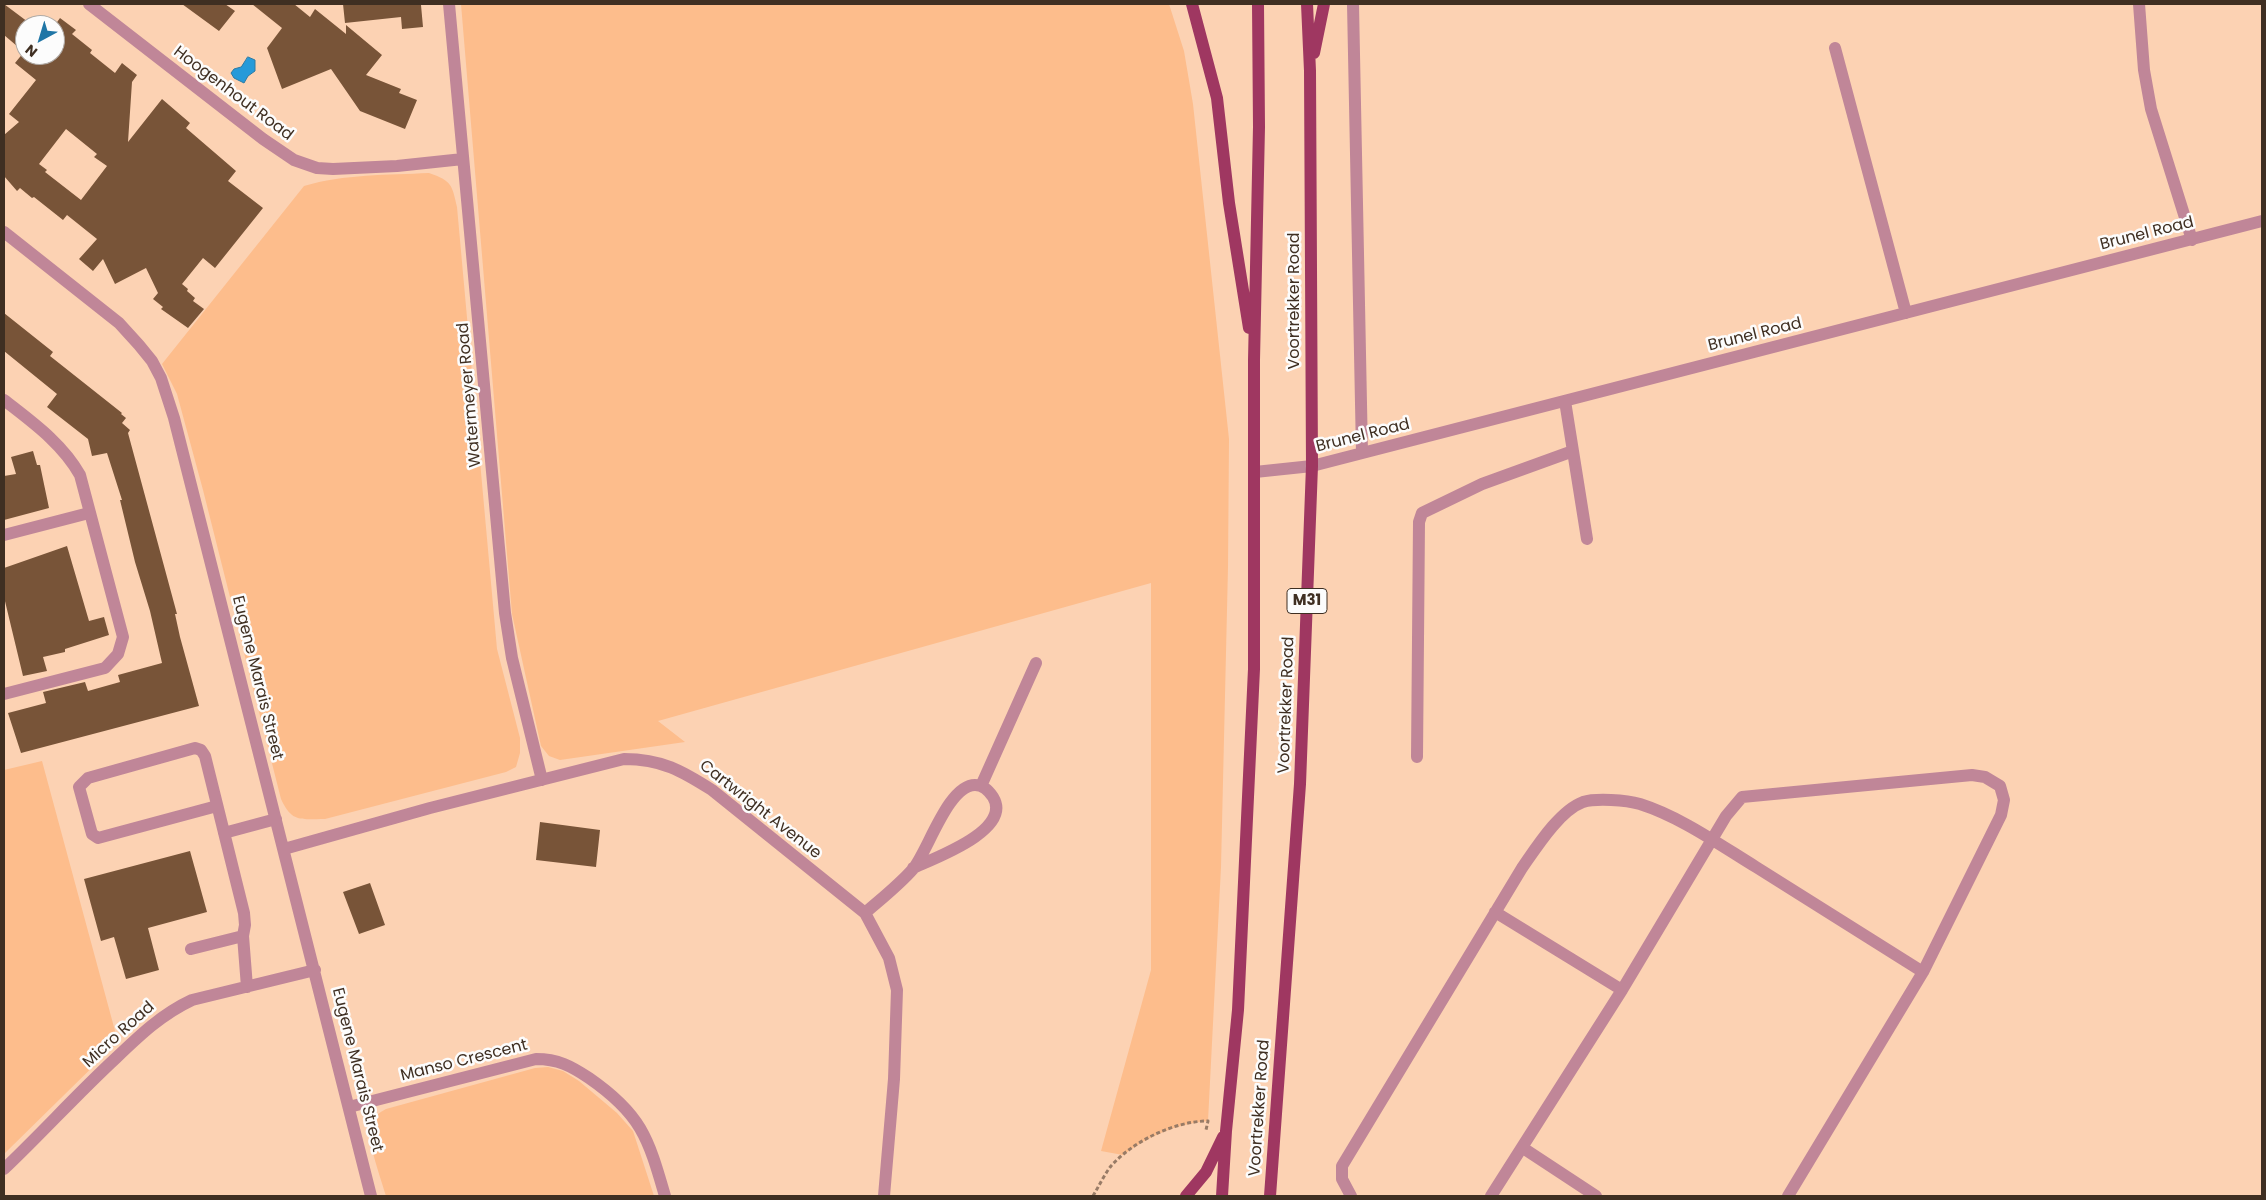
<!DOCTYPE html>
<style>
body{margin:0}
#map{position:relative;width:2266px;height:1200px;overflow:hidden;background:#fcd2b3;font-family:Poppins,sans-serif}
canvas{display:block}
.frame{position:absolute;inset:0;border:5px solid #3f2f22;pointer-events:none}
.north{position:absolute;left:15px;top:15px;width:50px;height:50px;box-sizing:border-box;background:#fcfcfc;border:1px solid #b0aaa5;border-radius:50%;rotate:219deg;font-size:14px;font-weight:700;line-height:20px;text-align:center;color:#3f2f22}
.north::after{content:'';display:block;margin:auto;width:18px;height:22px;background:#2076a6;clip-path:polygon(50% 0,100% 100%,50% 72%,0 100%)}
</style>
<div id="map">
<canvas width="2266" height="1200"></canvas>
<div class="frame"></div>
<div class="north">N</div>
</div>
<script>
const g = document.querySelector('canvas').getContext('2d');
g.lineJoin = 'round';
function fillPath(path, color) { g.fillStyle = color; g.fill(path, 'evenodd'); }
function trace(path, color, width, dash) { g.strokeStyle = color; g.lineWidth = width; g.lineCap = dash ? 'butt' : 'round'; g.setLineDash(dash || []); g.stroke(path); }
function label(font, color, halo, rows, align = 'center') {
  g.font = font + ' Poppins,sans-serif'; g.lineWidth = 5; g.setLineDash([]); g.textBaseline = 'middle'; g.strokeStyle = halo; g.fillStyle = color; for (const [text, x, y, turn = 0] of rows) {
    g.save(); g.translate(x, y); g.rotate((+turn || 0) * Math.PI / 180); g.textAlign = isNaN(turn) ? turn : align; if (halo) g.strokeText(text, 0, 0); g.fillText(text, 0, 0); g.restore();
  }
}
fillPath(new Path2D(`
 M461,4H1169L1184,51L1193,104L1229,439L1228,567L1221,867L1208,1121C1176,1124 1149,1136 1123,1155L1101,1151L1151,970V583L658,721L685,742L560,760L549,756L541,746L512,614Z
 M429,173C452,181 452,185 457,207L497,649L520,738V753L516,767L506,772L325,819C301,819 292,823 281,799L203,490L177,394L162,364L304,186C344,174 388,175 429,173Z
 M42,761L118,1042L4,1154V770Z
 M548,1067L563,1071L579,1081L617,1113L633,1131L654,1196H386C382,1182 366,1138 370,1126C372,1117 379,1113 386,1109L535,1068Z`), '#fdbd8c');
const water = new Path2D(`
 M248,57L255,60V71L248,76L244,83L234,78L231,73L234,69L241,67Z`);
fillPath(water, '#269ad9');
trace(water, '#2e7aa2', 1);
fillPath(new Path2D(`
 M4,4L32,25H25V55H55V25L60,18L76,30L72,34L92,50L90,53L115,73L122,63L137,75L132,82L128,142L162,99L190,123L186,128L236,171L228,181L263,208L215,268L203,258L182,284L188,289L187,291L195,298L193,301L204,309L188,328L161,309L163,307L153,299L158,293L146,268L115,284L103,259L93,271L79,259L97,239L67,215L63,220L34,197L32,198L20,188L17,191L4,176V135L19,122L9,114L36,80L15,63L24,52L4,35ZM66,129L97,154L94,157L107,166L81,200L45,172L47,170L39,164Z
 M182,4H225L235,11L219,31Z
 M252,4H294L310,17L315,9L346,34V25L382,55L366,75L401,89L399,93L417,100L405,129L360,111L331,69L282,89L267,48L282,28Z
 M343,4H419L421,5L423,27L402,29L401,17L345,23Z
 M4,313L53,352L50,356L122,413L121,414L126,418L122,423L130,430L128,433L177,614H175L180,637L199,706L21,753L8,713L46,703L43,692L85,682L88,691L120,682L118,675L162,663L150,611L135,562L120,500H122L107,453L92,456L88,439L47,407L57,394L4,351Z
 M33,451L37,465H40L49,508L4,520V476L16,474L11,457Z
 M67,546L89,621L104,617L109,635L65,649V652L43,657L47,671L23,676L4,597V568Z
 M540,822L600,830L596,867L536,860Z
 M190,851L207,912L148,928L159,970L126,979L114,937L101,941L84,879Z
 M370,883L385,925L359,934L343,892Z`), '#785438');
trace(new Path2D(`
 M1093,1196C1099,1186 1104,1175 1111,1166C1133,1141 1175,1121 1208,1121L1206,1130`), '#987b66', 3, [4, 2.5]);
trace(new Path2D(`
 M89,4L263,139L294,160L317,168L333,169L397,166L463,159
 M449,4L505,613L512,658L542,780
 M1353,4L1362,453
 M2139,4L2144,70L2151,109L2192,240
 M1835,48L1906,313
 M4,232L119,323L139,345L152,361L161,378L174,418L371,1196
 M4,400C32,422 62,443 80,475L123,637L118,654L105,668L4,694
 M1565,401L1587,539
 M1255,472L1312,466L2262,221
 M4,535L89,513
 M1417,757L1419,522L1422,513L1482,484L1573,451
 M981,786L1036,663
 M217,806L98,838L92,834L79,787L88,778L195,748L201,750L205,756L244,913L245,925L243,936L247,987
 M224,833L276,819
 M284,849L430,808L624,759C662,759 682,771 712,790L865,913L889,958L897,990L894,1079L884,1196
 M1495,912L1622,990
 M865,913C881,899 899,885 913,869C928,851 948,785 975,785C983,785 989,791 993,797C1013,830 935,858 913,868
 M191,949L243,936
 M349,1107L536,1059C558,1059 571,1066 589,1078C641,1114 648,1137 665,1196
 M1523,1148L1596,1196
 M4,1169C42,1133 77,1094 116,1058C140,1035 162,1014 192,1000L315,970
 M1351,1196L1342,1179V1166L1522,868C1536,848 1559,811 1583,802C1596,798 1626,800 1640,804C1681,817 1720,845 1756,867C1812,902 1867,937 1923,972
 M1491,1196L1622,990L1726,816L1742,797L1972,775L1985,777L2000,786L2004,800L2001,815L1923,972L1788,1196`), '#c08698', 12);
trace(new Path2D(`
 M1192,4L1217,98L1229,203L1249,328
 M1314,53L1324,4
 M1186,1196L1206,1172L1223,1137
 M1222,1196L1226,1131L1238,1010L1254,669V360L1259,127L1258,4
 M1270,1196L1300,784L1312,466L1310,71L1307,4`), '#9f3761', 12);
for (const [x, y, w] of [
 [1307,601,40]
]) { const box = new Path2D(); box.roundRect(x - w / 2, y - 12.5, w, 25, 4); g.fillStyle = '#fcfcfc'; g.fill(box); trace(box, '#3f2f22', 1); }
label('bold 15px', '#3f2f22', null, [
 ["M31",1307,601]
]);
label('16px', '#3f2f22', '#fcfcfc', [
 ["Hoogenhout Road",233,94,37],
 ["Brunel Road",2147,234,-14],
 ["Voortrekker Road",1295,301,-90],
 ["Brunel Road",1755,335,-14],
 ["Watermeyer Road",470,395,-95],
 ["Brunel Road",1363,436,-14],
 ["Eugene Marais Street",257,678,76],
 ["Voortrekker Road",1287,705,-88],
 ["Cartwright Avenue",760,810,38],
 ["Micro Road",119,1035,-42],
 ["Manso Crescent",464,1061,-14],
 ["Eugene Marais Street",357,1070,76],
 ["Voortrekker Road",1260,1108,-86]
]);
</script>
